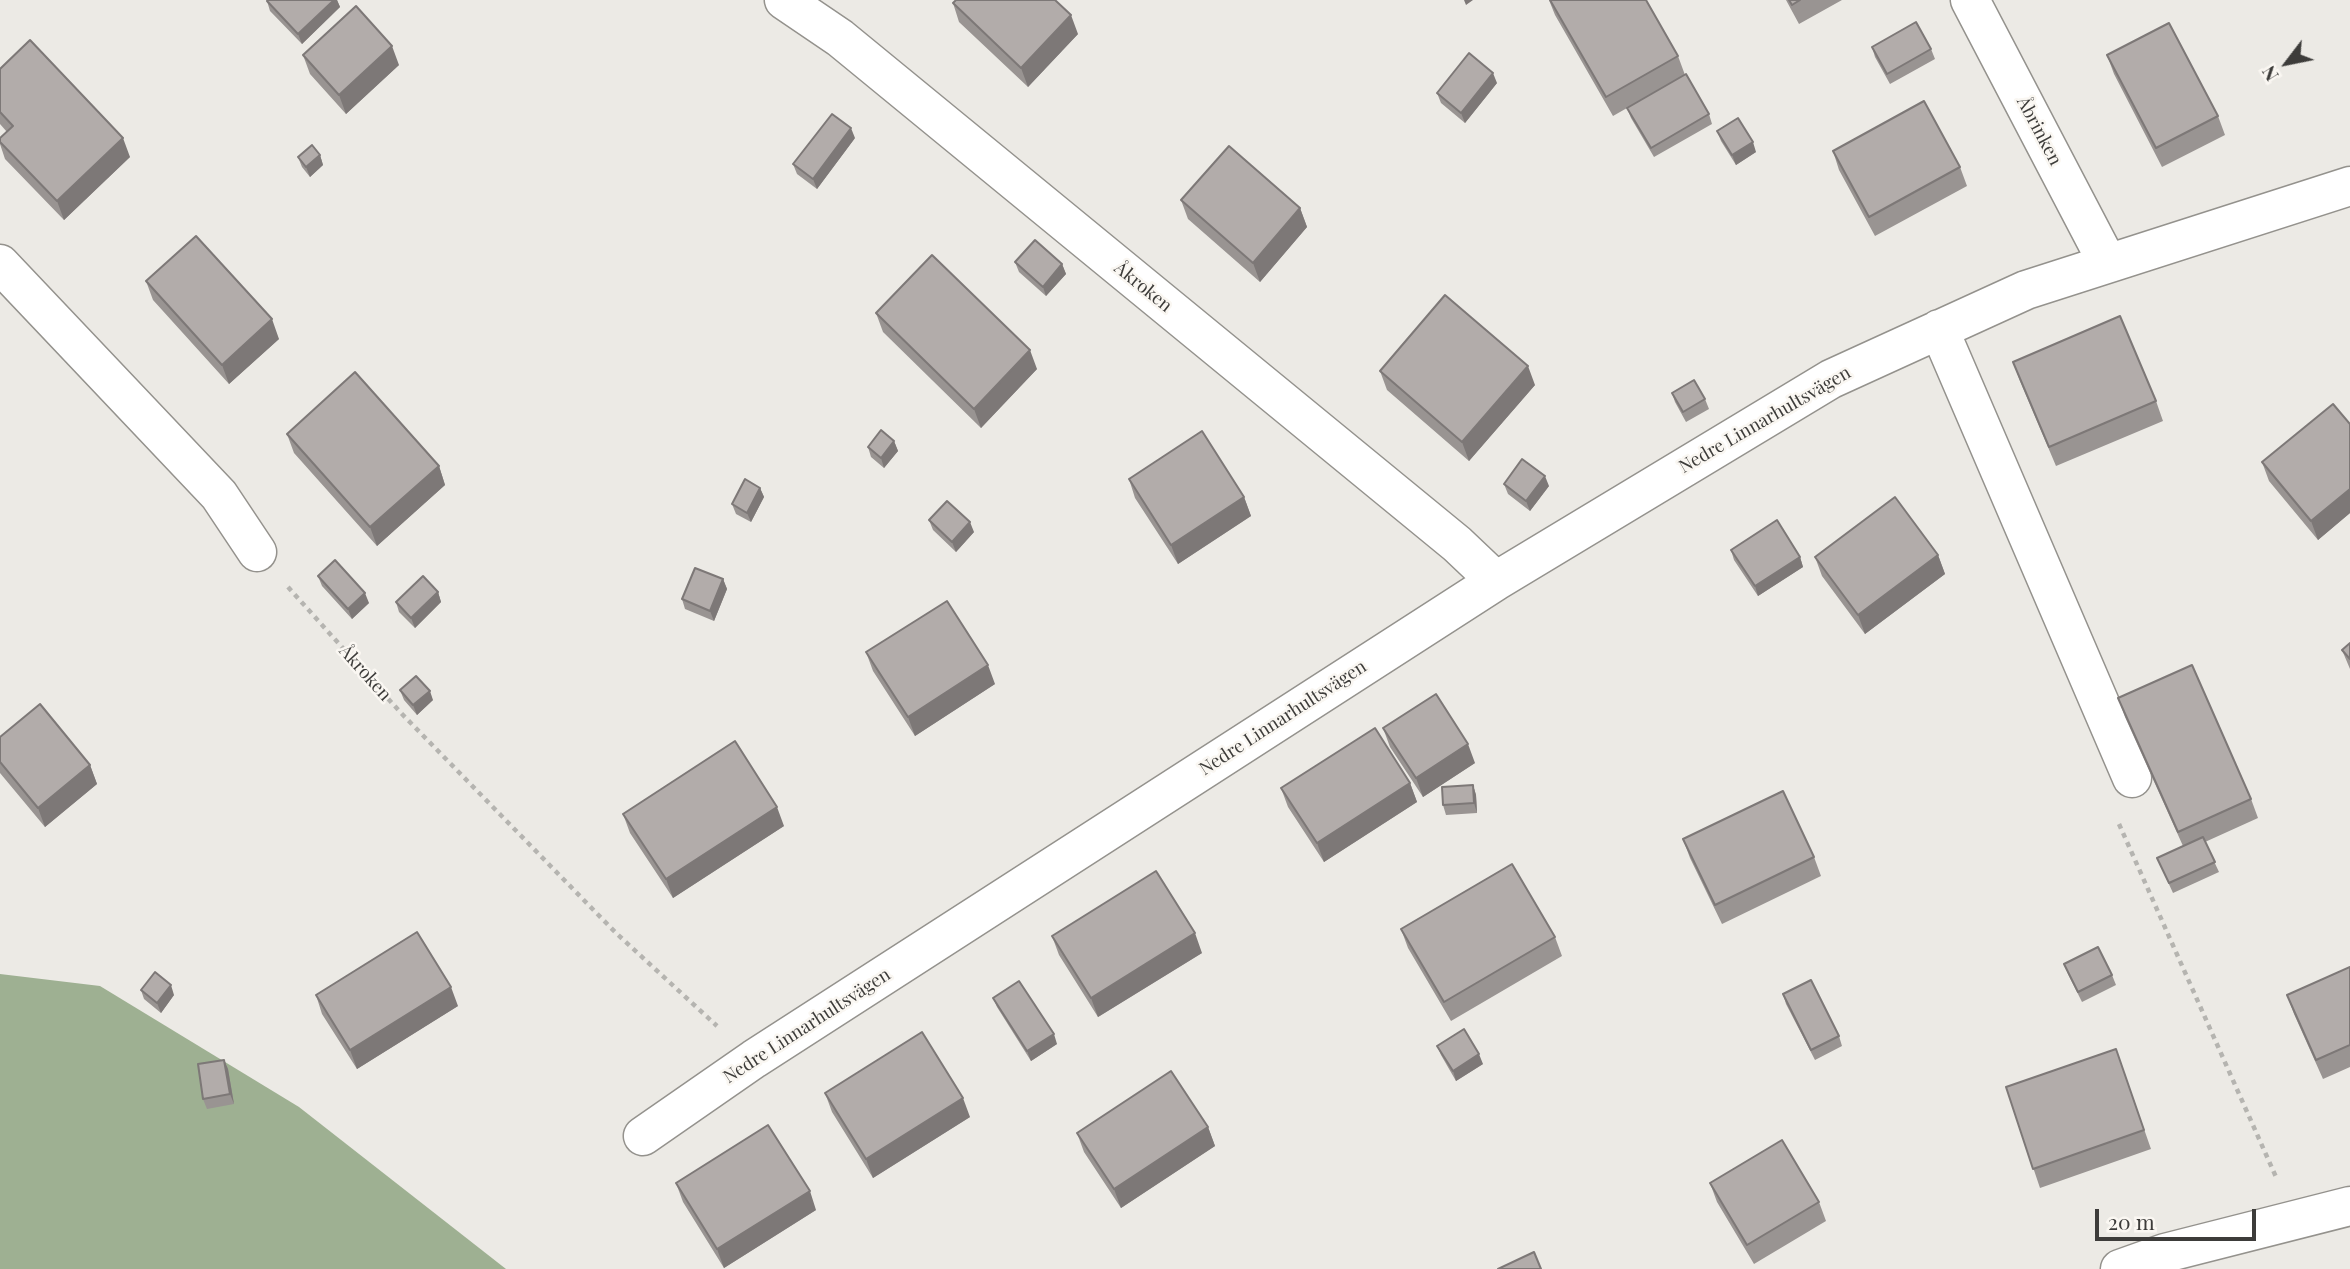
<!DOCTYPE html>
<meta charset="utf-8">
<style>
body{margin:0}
#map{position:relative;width:2350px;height:1269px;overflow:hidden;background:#eceae5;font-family:"Playfair Display",serif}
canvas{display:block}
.north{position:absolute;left:2252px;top:28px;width:70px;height:70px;-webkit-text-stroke:5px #faf7f2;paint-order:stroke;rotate:238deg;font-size:19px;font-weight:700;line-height:28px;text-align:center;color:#3d3c3a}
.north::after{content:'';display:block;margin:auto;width:24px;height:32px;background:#3d3c3a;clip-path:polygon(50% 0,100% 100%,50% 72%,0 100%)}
.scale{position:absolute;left:2095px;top:1209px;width:161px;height:32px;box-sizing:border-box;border:4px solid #3d3c3a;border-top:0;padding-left:9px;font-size:21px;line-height:24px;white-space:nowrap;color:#3d3c3a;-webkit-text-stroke:5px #faf7f2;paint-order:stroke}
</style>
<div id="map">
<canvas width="2350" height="1269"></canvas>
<div class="north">N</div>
<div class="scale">20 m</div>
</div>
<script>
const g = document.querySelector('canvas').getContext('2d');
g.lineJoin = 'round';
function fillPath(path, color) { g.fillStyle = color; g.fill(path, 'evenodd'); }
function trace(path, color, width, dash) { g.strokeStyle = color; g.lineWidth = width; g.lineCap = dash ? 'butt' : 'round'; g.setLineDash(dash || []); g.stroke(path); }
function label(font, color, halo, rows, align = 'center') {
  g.font = font + ' "Playfair Display",serif'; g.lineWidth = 5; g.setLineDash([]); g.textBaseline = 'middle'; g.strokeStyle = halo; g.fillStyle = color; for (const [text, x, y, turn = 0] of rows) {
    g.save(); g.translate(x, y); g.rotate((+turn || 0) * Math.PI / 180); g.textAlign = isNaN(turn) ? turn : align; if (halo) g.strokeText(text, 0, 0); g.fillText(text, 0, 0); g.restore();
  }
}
fillPath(new Path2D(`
 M0,974L100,986L299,1107L506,1269H0Z`), '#9eb092');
const minor = new Path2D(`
 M784,0L840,38L1457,544L1496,581
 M1970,0L2107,262
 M0,264L219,495L257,552
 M1939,329L2132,778
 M643,1136L754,1059L1496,581L1831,379L2026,290L2350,186
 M2120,1269L2165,1253L2350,1206`);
trace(minor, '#94928d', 41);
trace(new Path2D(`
 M288,587L401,713L616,933L717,1026
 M2119,824L2276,1177`), '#b5b4b0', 4.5, [5, 5]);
trace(minor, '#fff', 38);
fillPath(new Path2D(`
 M268,0H337L340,7L302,44L270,11L267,1Z
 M1549,0H1646L1678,56L1685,75L1709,114L1712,124L1654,157L1631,118L1627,108L1634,104L1613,116L1555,15Z
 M1786,0H1842L1799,24Z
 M953,3L1078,34L1028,87L959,22Z
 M1872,47L1931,49L1935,59L1890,84L1875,57Z
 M303,55L399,65L346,114L310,74Z
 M2107,55L2218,116L2225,135L2162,167L2114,74Z
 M0,69L130,157L64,220L5,159L0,144V138L7,132L0,124Z
 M1497,83L1465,123L1441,103L1437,93Z
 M1717,131L1756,152L1736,165L1721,141Z
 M855,138L817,189L797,174L793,164Z
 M1833,151L1960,167L1967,186L1875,236L1839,170Z
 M320,155L323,165L310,177L302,167L298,157Z
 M1181,200L1300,208L1307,227L1260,282L1188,219Z
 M1015,262L1062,264L1066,274L1046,296L1019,272Z
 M146,281L279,339L229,384L153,300Z
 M876,313L1037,369L981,428L883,332Z
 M2013,362L2156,401L2163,421L2056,466L2020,381Z
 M1380,371L1535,385L1469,461L1387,390Z
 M1672,393L1705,399L1709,409L1686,422L1675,402Z
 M2350,424V513L2318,540L2269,481L2262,462Z
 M287,434L439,466L445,485L377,546L294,453Z
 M894,441L898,451L884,468L871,457L868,447Z
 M1129,479L1244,497L1251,516L1178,564L1135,498Z
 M1504,484L1549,486L1530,511L1508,494Z
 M760,488L764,497L751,522L736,514L732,504Z
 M929,520L974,532L956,552L933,530Z
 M1731,550L1800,557L1803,567L1758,596L1734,560Z
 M1938,555L1945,574L1865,634L1822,576L1815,557Z
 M318,576L369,603L352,619L322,586Z
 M723,579L727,589L714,621L685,609L682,599Z
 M438,592L441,602L415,628L399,612L396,602Z
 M2350,643V669L2342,650Z
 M866,652L995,684L915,736L873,671Z
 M400,690L433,700L417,715L404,700Z
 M2118,698L2251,799L2258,818L2205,842L2219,872L2173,893L2157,858L2183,846L2125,717Z
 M1383,728L1475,763L1423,797L1390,747Z
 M0,737L90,765L97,784L45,827L0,773Z
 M1410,783L1417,802L1324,862L1288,807L1281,788Z
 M1473,785L1476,795L1477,813L1446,815L1443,805Z
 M623,814L784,826L673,898L630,833Z
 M1683,839L1814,857L1821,876L1722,924L1690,858Z
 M1401,929L1555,937L1562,956L1451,1021L1408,948Z
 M1052,936L1202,953L1098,1017L1059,955Z
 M2064,964L2112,975L2116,985L2082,1002L2068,974Z
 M2350,967V1067L2323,1079L2294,1014L2287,995Z
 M141,990L174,995L161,1013L144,999Z
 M1783,994L1839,1036L1842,1046L1815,1060L1786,1004Z
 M316,995L458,1006L357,1069L322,1014Z
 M993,998L1057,1044L1031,1061L997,1007Z
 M1437,1046L1483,1064L1456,1081L1441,1055Z
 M2116,1049L2151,1149L2040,1188L2006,1087Z
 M224,1060L228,1069L234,1104L207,1109L203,1099Z
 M825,1093L970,1117L873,1178L832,1112Z
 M1208,1127L1215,1146L1121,1208L1084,1152L1077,1133Z
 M676,1183L816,1210L724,1268L683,1202Z
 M1710,1183L1819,1202L1826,1221L1754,1264L1717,1202Z`), '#999492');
fillPath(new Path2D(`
 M334,0H337L340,7L302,44L298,34Z
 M1464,0H1473L1466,5Z
 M1071,15L1078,34L1028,87L1021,68Z
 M392,46L399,65L346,114L339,95Z
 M1493,73L1497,83L1465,123L1461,113Z
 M851,128L855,138L817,189L813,179Z
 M123,138L130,157L64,220L57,201Z
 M1753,142L1756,152L1736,165L1732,155Z
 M320,155L323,165L310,177L306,167Z
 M1300,208L1307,227L1260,282L1253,263Z
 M1062,264L1066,274L1046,296L1043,287Z
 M272,319L279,339L229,384L222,365Z
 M1030,350L1037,369L981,428L974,409Z
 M1528,366L1535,385L1469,461L1462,442Z
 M894,441L898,451L884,468L881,458Z
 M439,466L445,485L377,546L370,527Z
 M1545,476L1549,486L1530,511L1526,501Z
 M760,488L764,497L751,522L747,513Z
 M2350,489V513L2318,540L2311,521Z
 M1244,497L1251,516L1178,564L1171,545Z
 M970,522L974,532L956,552L952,542Z
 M1938,555L1945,574L1865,634L1858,615Z
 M1800,557L1803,567L1758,596L1755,586Z
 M723,579L727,589L714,621L710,611Z
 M438,592L441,602L415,628L411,618Z
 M365,593L369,603L352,619L348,609Z
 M988,665L995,684L915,736L908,717Z
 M430,691L433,700L417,715L413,705Z
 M1468,744L1475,763L1423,797L1416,778Z
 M90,765L97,784L45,827L38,808Z
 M1410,783L1417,802L1324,862L1317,843Z
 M1473,785L1476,795L1477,813L1474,803Z
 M777,807L784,826L673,898L666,879Z
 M1195,933L1202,953L1098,1017L1091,998Z
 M171,985L174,995L161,1013L157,1003Z
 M451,987L458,1006L357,1069L350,1050Z
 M1054,1034L1057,1044L1031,1061L1027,1051Z
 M1479,1054L1483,1064L1456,1081L1453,1071Z
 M224,1060L228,1069L234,1104L230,1094Z
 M963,1098L970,1117L873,1178L866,1159Z
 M1208,1127L1215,1146L1121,1208L1114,1189Z
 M810,1191L816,1210L724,1268L717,1249Z`), '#7d7877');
const building = new Path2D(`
 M268,0H334L298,34L267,1Z
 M956,0H1055L1071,15L1021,68L953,3Z
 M1550,0H1646L1678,56L1606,97Z
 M1789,0H1800L1792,5Z
 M356,6L392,46L339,95L303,55Z
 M1916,22L1931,49L1887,74L1872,47Z
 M2169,23L2218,116L2156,148L2107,55Z
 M30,40L123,138L57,201L0,142V138L13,126L0,112V69Z
 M1469,53L1493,73L1461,113L1437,93Z
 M1686,74L1709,114L1651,148L1627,108Z
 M1924,101L1960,167L1869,217L1833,151Z
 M832,114L851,128L813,179L793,164Z
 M1738,118L1753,142L1732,155L1717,131Z
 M312,145L320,155L306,167L298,157Z
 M1229,146L1300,208L1253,263L1181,200Z
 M196,236L272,319L222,365L146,281Z
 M1035,240L1062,264L1043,287L1015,262Z
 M932,255L1030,350L974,409L876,313Z
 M1445,295L1528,366L1462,442L1380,371Z
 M2120,316L2156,401L2049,447L2013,362Z
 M355,372L439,466L370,527L287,434Z
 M1694,380L1705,399L1683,412L1672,393Z
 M2333,404L2350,424V489L2311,521L2262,462Z
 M881,430L894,441L881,458L868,447Z
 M1202,431L1244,497L1171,545L1129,479Z
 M1522,459L1545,476L1526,501L1504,484Z
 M745,479L760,488L747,513L732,504Z
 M1895,497L1938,555L1858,615L1815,557Z
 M947,501L970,522L952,542L929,520Z
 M1777,520L1800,557L1755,586L1731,550Z
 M335,560L365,593L348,609L318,576Z
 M695,568L723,579L710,611L682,599Z
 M423,576L438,592L411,618L396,602Z
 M947,601L988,665L908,717L866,652Z
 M2350,643V659L2342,650Z
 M2192,665L2251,799L2178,832L2118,698Z
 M416,676L430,691L413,705L400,690Z
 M1436,694L1468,744L1416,778L1383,728Z
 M40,704L90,765L38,808L0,762V737Z
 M1375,728L1410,783L1317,843L1281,788Z
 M735,741L777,807L666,879L623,814Z
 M1473,785L1474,803L1443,805L1442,787Z
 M1783,791L1814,857L1715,905L1683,839Z
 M2203,837L2215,862L2169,883L2157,858Z
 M1512,864L1555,937L1444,1002L1401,929Z
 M1156,871L1195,933L1091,998L1052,936Z
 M417,932L451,987L350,1050L316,995Z
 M2098,947L2112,975L2078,992L2064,964Z
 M2350,967V1045L2316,1060L2287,995Z
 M155,972L171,985L157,1003L141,990Z
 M1811,980L1839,1036L1811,1050L1783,994Z
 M1019,981L1054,1034L1027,1051L993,998Z
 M1464,1029L1479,1054L1453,1071L1437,1046Z
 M922,1032L963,1098L866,1159L825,1093Z
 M2116,1049L2144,1130L2033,1169L2006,1087Z
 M224,1060L230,1094L203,1099L198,1064Z
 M1171,1071L1208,1127L1114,1189L1077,1133Z
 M768,1125L810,1191L717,1249L676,1183Z
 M1782,1140L1819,1202L1747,1245L1710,1183Z
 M1534,1252L1541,1269H1498Z`);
fillPath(building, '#b2acaa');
trace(building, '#7d7877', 2);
label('18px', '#3d3c3a', '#faf7f2', [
 ["Åbrinken",2039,131,62],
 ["Åkroken",1143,287,39],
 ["Nedre Linnarhultsvägen",1765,420,-30],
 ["Åkroken",365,673,48],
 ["Nedre Linnarhultsvägen",1283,718,-33],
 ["Nedre Linnarhultsvägen",807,1026,-33]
]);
</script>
